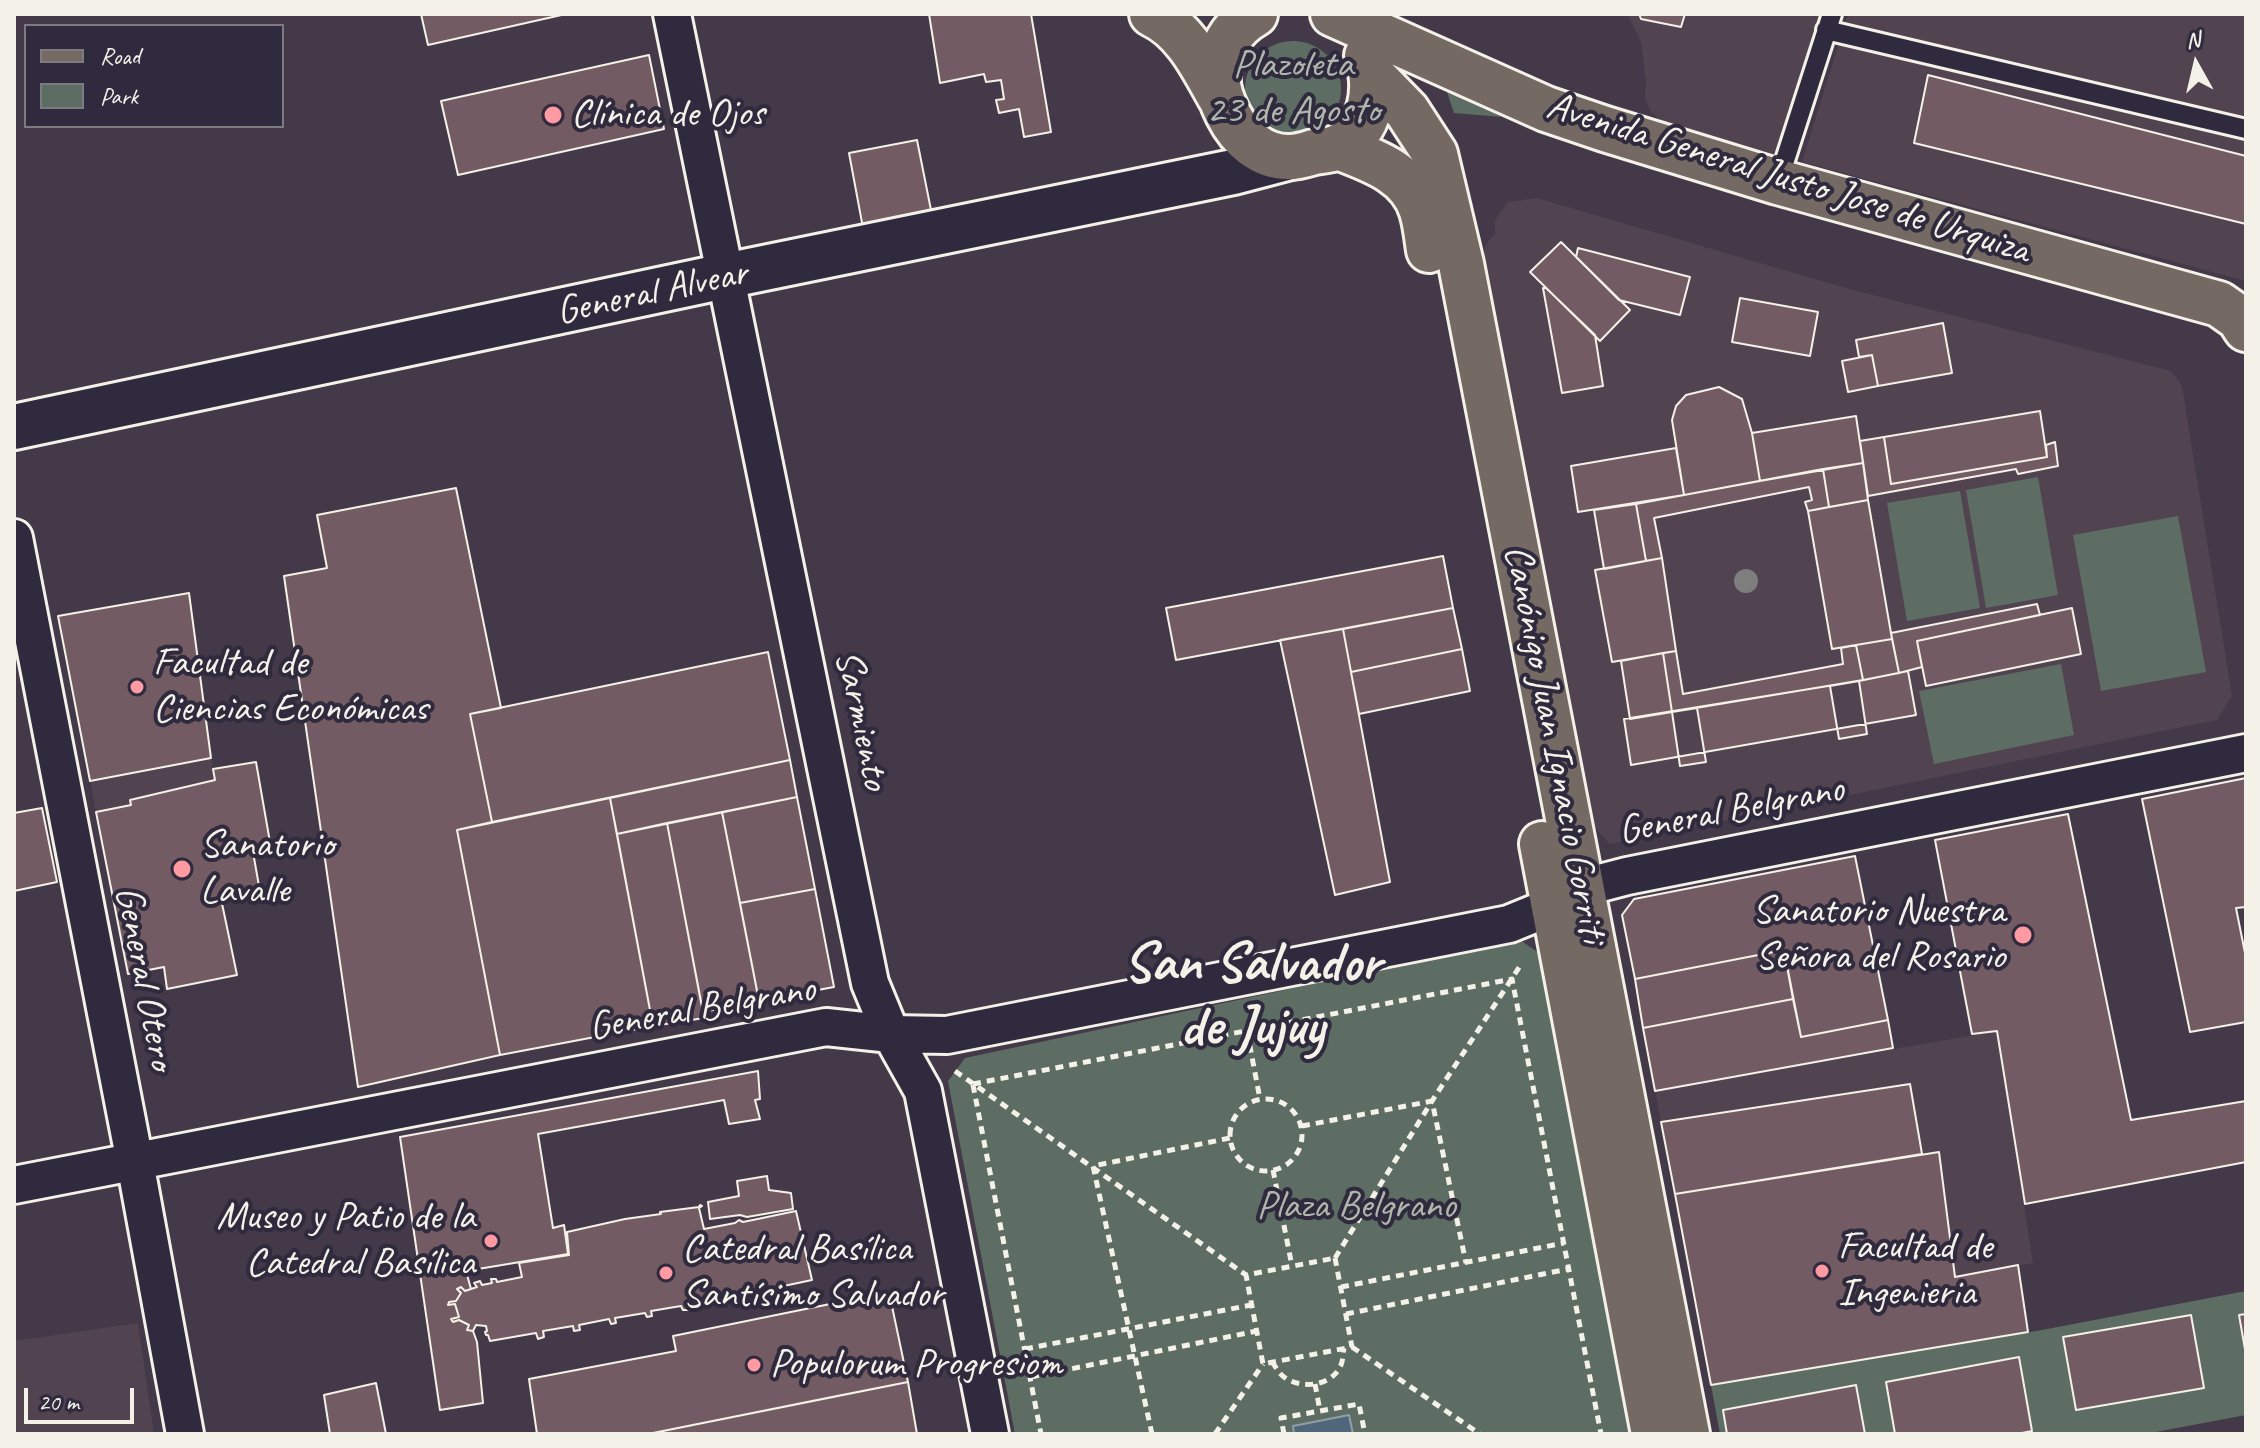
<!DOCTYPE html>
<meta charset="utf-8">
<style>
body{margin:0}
#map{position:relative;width:2260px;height:1448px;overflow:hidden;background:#433948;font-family:Caveat,sans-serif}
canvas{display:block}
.frame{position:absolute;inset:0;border:16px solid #f4f1e8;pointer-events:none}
.legend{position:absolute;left:24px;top:24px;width:260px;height:104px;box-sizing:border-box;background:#2f2a3d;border:2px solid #7e7a81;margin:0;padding:10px 14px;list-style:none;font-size:24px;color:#f4f1e8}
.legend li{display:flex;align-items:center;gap:16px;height:40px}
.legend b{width:40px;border:2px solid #7e7a81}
.north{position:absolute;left:2156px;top:24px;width:80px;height:80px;-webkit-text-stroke:6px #2f2a3d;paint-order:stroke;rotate:352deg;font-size:22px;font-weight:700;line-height:32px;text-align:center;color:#f4f1e8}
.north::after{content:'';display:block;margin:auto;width:28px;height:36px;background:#f4f1e8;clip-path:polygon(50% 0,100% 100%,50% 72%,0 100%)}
.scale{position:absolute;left:24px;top:1388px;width:110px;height:36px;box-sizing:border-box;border:4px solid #f4f1e8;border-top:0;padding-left:10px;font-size:24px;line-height:28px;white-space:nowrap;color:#f4f1e8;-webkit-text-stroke:6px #2f2a3d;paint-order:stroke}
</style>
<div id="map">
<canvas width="2260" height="1448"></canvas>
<div class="frame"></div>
<ul class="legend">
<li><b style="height:10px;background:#756964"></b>Road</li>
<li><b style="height:22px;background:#5e6d63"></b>Park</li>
</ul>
<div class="north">N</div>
<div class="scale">20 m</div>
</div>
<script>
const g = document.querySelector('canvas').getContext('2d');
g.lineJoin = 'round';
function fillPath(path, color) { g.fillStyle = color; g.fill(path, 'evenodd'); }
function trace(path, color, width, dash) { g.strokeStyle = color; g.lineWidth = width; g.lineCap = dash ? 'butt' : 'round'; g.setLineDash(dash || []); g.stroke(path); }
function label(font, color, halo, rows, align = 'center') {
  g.font = font + ' Caveat,sans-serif'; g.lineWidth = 8; g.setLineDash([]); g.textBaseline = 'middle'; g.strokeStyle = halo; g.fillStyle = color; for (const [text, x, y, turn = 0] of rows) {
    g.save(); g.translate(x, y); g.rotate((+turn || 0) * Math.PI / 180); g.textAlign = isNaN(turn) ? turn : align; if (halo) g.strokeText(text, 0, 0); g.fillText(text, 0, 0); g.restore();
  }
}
fillPath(new Path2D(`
 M1627,14H1820L1777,155L1663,122L1651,112L1645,99L1646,83L1641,41Z
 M1848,14H2246V281L1802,162Z
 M1537,198L1846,288L2171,371L2182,386L2232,696L2217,720L1610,844L1590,822L1483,267L1485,246L1495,233V220L1508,202Z
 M211,758L215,780L131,800V805L96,812L90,781Z
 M1997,1031L2033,1263L1955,1277L1939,1152L1923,1154L1953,1317L1720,1358L1692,1186L1922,1154L1910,1084L1661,1122L1655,1091Z
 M138,1323L154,1434H14V1341Z`), '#514350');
fillPath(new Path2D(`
 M1245 89a48 48 0 1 1 96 0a48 48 0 1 1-96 0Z
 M1445,86L1502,117L1454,113Z
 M2038,477L2058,595L1986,608L1966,490Z
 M1960,491L1980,608L1907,621L1887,503Z
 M2178,516L2206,672L2101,691L2073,535Z
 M2061,664L2074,735L1934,764L1919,691Z
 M1520,940L1542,955L1633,1434H1015L948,1081L965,1058Z
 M2246,1291V1415L2145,1434H1720L1711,1385L2042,1330Z`), '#5e6d63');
const water = new Path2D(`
 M1349,1415L1353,1434H1294L1293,1426Z`);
fillPath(water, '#50677b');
trace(water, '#929ea7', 2);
const building = new Path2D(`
 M421,14H566L428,45Z
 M929,14H1031L1051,132L1024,137L1019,109L999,113L996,100L1004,99L1001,80L986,82L984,74L940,83Z
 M1639,14H1685L1681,27L1641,19Z
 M649,55L664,129L458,175L441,101Z
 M1928,75L2246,156V224L1914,143Z
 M917,140L932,215L863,228L849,153Z
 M1561,242L1630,310L1600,341L1530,272Z
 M1578,248L1690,277L1680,315L1619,300L1576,257Z
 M1543,288H1546L1595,335L1603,386L1562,393Z
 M1740,298L1818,312L1810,356L1732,342Z
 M1943,323L1952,373L1878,386L1872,355L1859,357L1856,340Z
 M1872,355L1878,386L1848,392L1842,361Z
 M1719,387L1742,399L1752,433L1760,481L1684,495L1672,420L1676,406L1686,395Z
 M2040,411L2047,457L1891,484L1884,437Z
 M1856,416L1863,463L1760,481L1752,433Z
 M1884,437L1891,484L2047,457L2046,445L2055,442L2058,466L2018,474L2016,469L1868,496L1860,441Z
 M1676,448L1684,495L1578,512L1571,466Z
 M1863,463L1868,500L1829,507L1823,469Z
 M1823,469L1829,507L1808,511L1805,502L1812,500L1809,487L1654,518L1662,558L1646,561L1636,504Z
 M456,488L501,708L470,714L492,822L457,830L500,1055L358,1087L284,576L327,568L317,515Z
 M1868,500L1892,639L1832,649L1808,511Z
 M1636,504L1646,561L1604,569L1594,510Z
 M1443,556L1453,608L1176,660L1166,608Z
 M1662,558L1676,651L1612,662L1595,570Z
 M189,593L211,758L90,781L58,616Z
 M2037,604L2040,615L1917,641L1922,667L1899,673L1891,633Z
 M1453,608L1462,649L1351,672L1343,629Z
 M2072,608L2081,654L1926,686L1917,641Z
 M1343,629L1390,882L1335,895L1280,640Z
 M1892,639L1899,673L1863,680L1856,645Z
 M1856,645L1863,680L1672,712L1663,653L1676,651L1683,694L1843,664L1841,648Z
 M1462,649L1470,691L1359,714L1351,672Z
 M768,652L790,760L492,822L470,714Z
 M1663,653L1672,712L1630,719L1621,661Z
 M1908,671L1916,715L1631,765L1624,719L1859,681Z
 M1859,681L1867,734L1839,739L1830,686Z
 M1697,708L1706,762L1680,766L1672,712Z
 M790,760L797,797L617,834L610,798Z
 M256,762L271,848L253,852L259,886L220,894L237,975L167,989L164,967L128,974L96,812L131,805L130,800L215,780L213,769Z
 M2246,778V907L2236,908L2246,958V1022L2190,1032L2142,799Z
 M797,797L815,889L740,903L722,812Z
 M610,798L653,1026L500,1055L457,830Z
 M42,808L57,882L14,891V813Z
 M722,812L759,1001L703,1012L667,823Z
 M2068,814L2131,1120L2246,1101V1162L2025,1204L1997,1031L1972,1034L1935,840Z
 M667,823L704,1018L653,1026L617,834Z
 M1855,856L1888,1020L1801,1037L1784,950L1635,979L1622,915L1634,899Z
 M815,889L834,987L759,1001L740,903Z
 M1784,950L1793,999L1643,1028L1635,979Z
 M1793,999L1801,1037L1888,1020L1893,1048L1655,1091L1643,1028Z
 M758,1071L760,1099L755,1100L760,1119L729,1124L724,1100L538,1134L553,1228L564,1225L568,1254L466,1271L471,1289L465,1291L461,1287L457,1289L461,1293L456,1301L449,1302L448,1305L455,1304L459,1317L451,1319L453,1322L459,1320L469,1325L467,1330L473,1331L477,1342L483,1403L440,1410L400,1137Z
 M1910,1084L1922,1154L1675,1194L1661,1122Z
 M1939,1152L1955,1277L2018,1265L2028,1332L1711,1385L1675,1194Z
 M767,1176L769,1190L791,1193L793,1209L747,1217L740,1215L710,1219L708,1202L739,1196L737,1181Z
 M700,1205L702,1206L699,1208L704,1229L735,1223L739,1220L743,1222L796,1211L812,1280L760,1291L757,1294L754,1292L723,1298L724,1303H719L718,1299L687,1304L688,1310H683L681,1306L651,1311L652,1316L647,1317L645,1313L615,1318L616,1323L611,1324L609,1319L579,1325L580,1330L574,1331L573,1326L543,1331L544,1337L538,1339L536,1333L490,1341L488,1335H486L485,1332L487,1331L486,1326L476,1325L473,1331L467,1330L469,1325L459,1320L453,1322L451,1319L459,1317L455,1304L448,1305L449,1302L456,1301L461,1293L457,1289L461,1287L465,1291L477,1287L474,1283L480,1281L482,1285L492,1283L491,1279H496L497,1282L522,1277L519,1263L569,1255L567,1232L625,1219L661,1214L660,1212L699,1207Z
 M889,1292L908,1382L648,1434H537L529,1379L676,1351L673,1336Z
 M2246,1314V1355L2239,1315Z
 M2191,1315L2204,1388L2076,1410L2063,1337Z
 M2019,1357L2032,1431L2017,1434H1895L1886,1382Z
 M908,1382L917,1434H648L832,1397Z
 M376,1383L386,1434H330L324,1395Z
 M1856,1385L1865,1434H1727L1723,1410Z`);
fillPath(building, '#725b62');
trace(building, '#f4f1e8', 2);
const lane = new Path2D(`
 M1826,30L2246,129
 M1778,182L1832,14`);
const street = new Path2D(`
 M672,14L870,983L891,1034L923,1091L990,1434
 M14,538L135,1162L185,1434
 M14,1185L826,1027L891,1034L947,1035L1509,924L1553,906L1581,888L1627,876L2246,753`);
const secondary = new Path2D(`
 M14,427L725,276L1233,172L1290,157`);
const primary = new Path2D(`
 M1152,14C1186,30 1203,67 1220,97
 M1255,14C1232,27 1221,47 1218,73C1216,88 1222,102 1228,114C1240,138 1262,158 1290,157C1298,157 1307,154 1314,152C1322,151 1332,150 1338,147C1372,131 1378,88 1367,56
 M1333,14L1546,109L1605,129L1778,182L2219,304L2239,318L2246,329
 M1372,75L1407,111L1435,154L1461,264L1687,1434
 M1338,147C1372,160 1411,173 1422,211C1426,224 1427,237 1429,250
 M1542,844L1654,1434`);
trace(lane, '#f4f1e8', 24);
trace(street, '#f4f1e8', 42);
trace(secondary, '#f4f1e8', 50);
trace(primary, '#f4f1e8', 50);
trace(new Path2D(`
 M1247,1031L1260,1099
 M955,1071L1246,1275
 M973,1084L1512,979L1601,1434
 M973,1085L1041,1434
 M1230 1135a36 36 0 1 1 72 0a36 36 0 1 1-72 0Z
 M1302,1126L1432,1101L1466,1263
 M1273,1170L1292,1266
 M1335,1258L1432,1101L1522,963
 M1335,1258L1352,1347L1263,1364L1246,1275Z
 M1341,1287L1564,1243
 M1346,1314L1568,1269
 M1352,1347L1480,1434
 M1025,1349L1251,1305
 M1272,1362C1276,1367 1279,1374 1284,1377C1300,1389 1330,1387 1340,1367C1343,1362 1343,1354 1344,1348
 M1031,1377L1257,1331
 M1315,1384L1320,1411
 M1152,1434L1093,1166L1230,1138
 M1215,1434L1263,1364
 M1284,1434L1281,1418L1359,1404L1365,1434`), '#f4f1e8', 5, [8, 6]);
trace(lane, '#2f2a3d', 18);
trace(street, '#2f2a3d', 36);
trace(secondary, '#2f2a3d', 44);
trace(primary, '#756964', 44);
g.fillStyle = '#7f7e7f';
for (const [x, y] of [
 [1746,581]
]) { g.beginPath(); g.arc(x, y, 12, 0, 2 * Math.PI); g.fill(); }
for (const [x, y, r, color] of [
 [553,115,10,"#ff9aa2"],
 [137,687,8,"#ff9aa2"],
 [182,869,10,"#ff9aa2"],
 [2023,935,10,"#ff9aa2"],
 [491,1241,8,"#ff9aa2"],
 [1822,1271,8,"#ff9aa2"],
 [666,1273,8,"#ff9aa2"],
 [754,1365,8,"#ff9aa2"]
]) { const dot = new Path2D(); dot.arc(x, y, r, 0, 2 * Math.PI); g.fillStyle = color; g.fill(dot); trace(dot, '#2f2a3d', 3); }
label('40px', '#b0b6ac', '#2f2a3d', [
 ["Plazoleta",1293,66],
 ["23 de Agosto",1293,112],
 ["Plaza Belgrano",1356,1207]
]);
label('40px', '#f4f1e8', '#2f2a3d', [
 ["Clínica de Ojos",571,115],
 ["Facultad de",153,664],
 ["Ciencias Económicas",153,710],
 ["Sanatorio",200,846],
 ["Lavalle",200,892],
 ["Sanatorio Nuestra",2005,912,"right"],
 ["Señora del Rosario",2005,958,"right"],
 ["Museo y Patio de la",475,1218,"right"],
 ["Catedral Basílica",475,1264,"right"],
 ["Facultad de",1838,1248],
 ["Ingenieria",1838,1294],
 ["Catedral Basílica",682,1250],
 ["Santísimo Salvador",682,1296],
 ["Populorum Progresiom",770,1365]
], 'left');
label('40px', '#f4f1e8', '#2f2a3d', [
 ["Avenida General Justo Jose de Urquiza",1788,179,17],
 ["General Alvear",652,293,-12],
 ["Sarmiento",861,720,78],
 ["Canónigo Juan Ignacio Gorriti",1554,744,79],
 ["General Belgrano",1731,811,-11],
 ["General Otero",144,978,79],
 ["General Belgrano",702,1009,-10]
]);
label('bold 56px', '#f4f1e8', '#2f2a3d', [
 ["San Salvador",1252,965],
 ["de Jujuy",1252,1029]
]);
</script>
